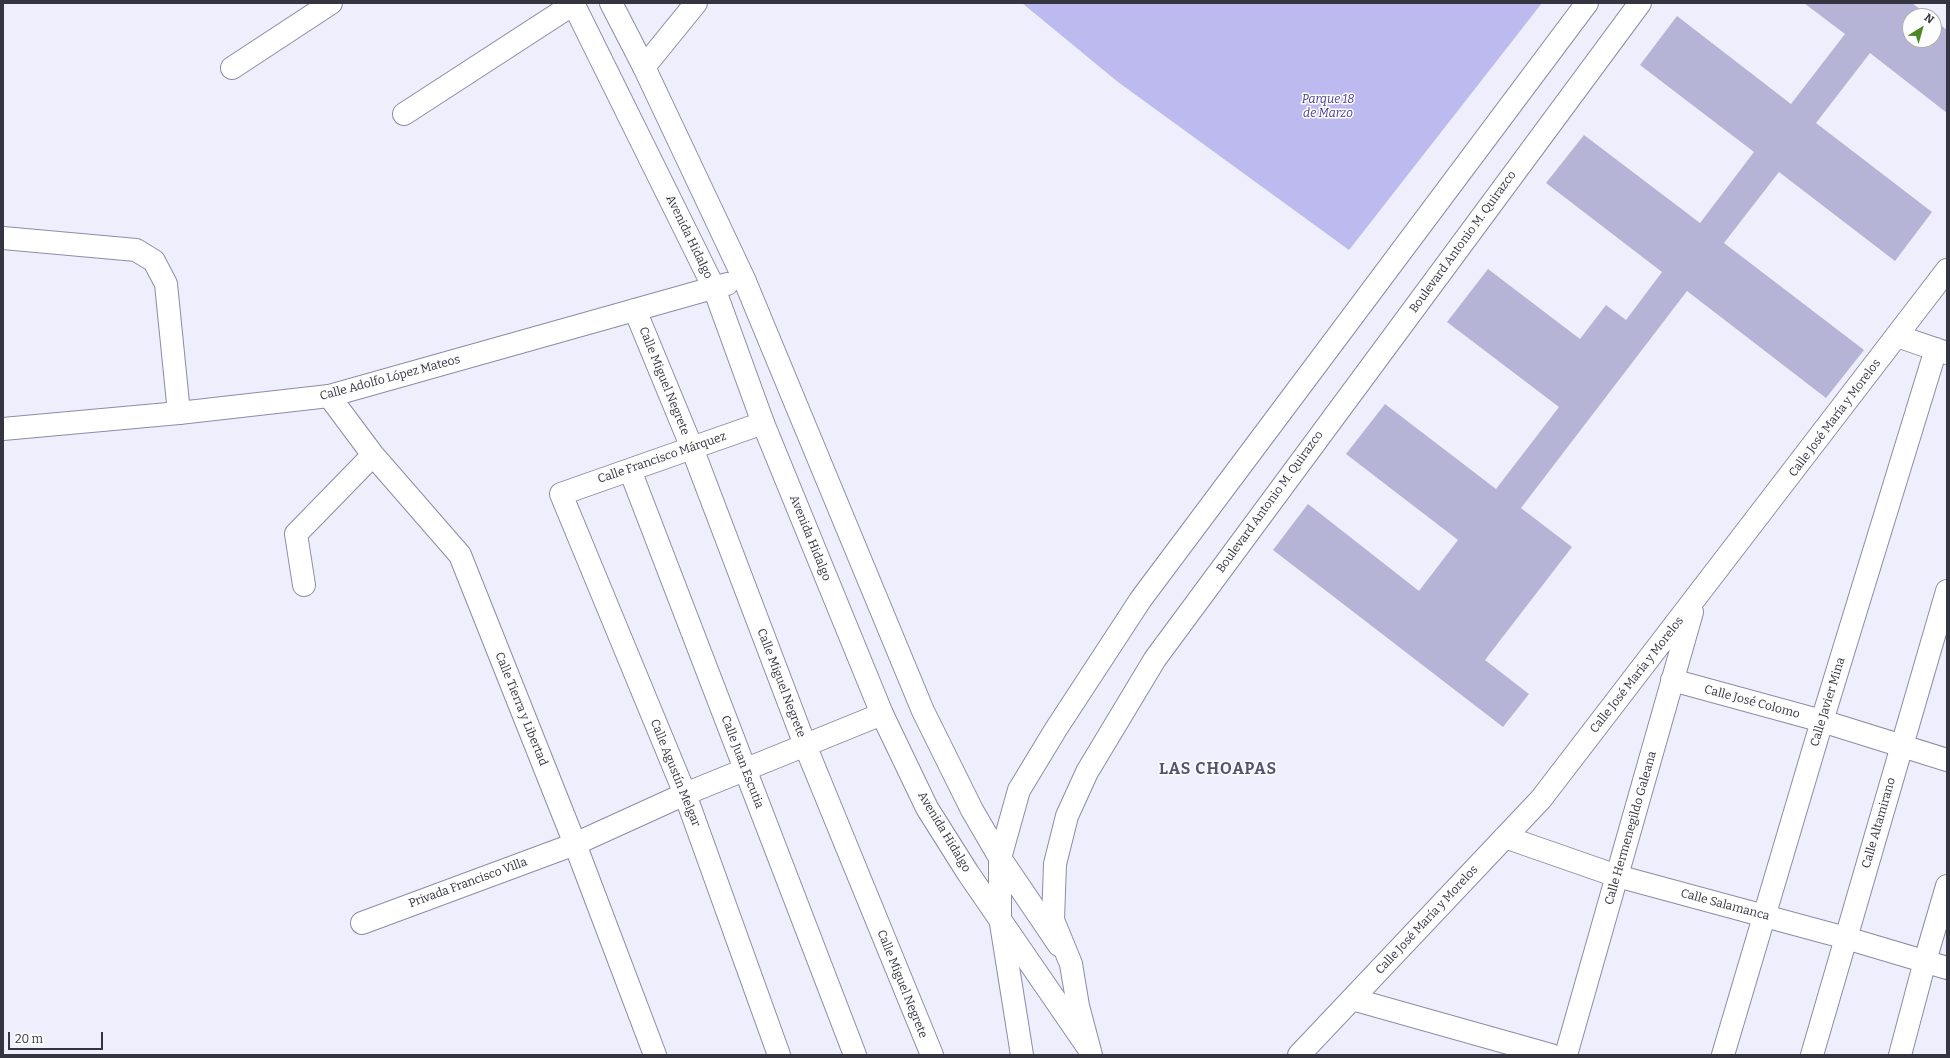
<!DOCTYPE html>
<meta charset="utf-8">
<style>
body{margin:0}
#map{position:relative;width:1950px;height:1058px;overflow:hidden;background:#efeefd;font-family:Bitter,serif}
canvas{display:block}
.frame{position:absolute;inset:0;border:4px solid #353542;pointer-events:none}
.north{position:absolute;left:1902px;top:8px;width:40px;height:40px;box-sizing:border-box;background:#fdfdfd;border:1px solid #adadb2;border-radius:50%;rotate:37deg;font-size:11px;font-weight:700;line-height:16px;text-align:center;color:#353542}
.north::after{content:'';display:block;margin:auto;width:14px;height:18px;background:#4a8827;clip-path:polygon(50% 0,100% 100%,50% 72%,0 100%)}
.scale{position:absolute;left:8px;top:1032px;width:95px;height:18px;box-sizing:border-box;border:2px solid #353542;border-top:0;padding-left:5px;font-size:12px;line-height:14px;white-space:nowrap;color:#353542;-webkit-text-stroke:3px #fdfdfd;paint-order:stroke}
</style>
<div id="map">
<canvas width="1950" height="1058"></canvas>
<div class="frame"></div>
<div class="north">N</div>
<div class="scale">20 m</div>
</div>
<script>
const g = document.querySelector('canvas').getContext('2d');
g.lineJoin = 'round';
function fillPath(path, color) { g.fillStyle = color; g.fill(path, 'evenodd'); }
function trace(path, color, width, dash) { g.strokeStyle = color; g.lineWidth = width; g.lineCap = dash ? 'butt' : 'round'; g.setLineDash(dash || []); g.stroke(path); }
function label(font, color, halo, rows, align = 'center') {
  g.font = font + ' Bitter,serif'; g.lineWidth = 3; g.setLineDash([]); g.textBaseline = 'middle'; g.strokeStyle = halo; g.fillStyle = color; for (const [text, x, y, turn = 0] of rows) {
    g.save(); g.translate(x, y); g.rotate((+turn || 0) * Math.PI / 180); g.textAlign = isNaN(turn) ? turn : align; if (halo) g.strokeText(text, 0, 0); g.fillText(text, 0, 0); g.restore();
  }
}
fillPath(new Path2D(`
 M1022,3H1542L1349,250L1118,82Z`), '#bcbaef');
fillPath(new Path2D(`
 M1804,3H1912L1929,16H1910V40H1934V20L1947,30V113L1870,53L1816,123L1932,212L1895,261L1779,172L1724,243L1864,350L1826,398L1687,291L1521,508L1572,547L1485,660L1529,694L1503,727L1273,550L1308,504L1419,591L1458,540L1346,454L1385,404L1496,489L1559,407L1447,322L1488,269L1580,339L1606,305L1626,320L1662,272L1546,183L1584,135L1700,223L1754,152L1640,65L1677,16L1791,104L1845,34Z`), '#b5b4d6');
const pedestrian = new Path2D(`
 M1925,961L1947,886`);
const minor = new Path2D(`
 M644,67L696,3
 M232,68L331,3
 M404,114L575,3
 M3,238L136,250L154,261L166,284L179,413
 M635,310L692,448L805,745L932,1055
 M1897,336L1947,353
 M329,396L373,455L460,555L575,844L655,1055
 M763,423L561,494L685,794L779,1055
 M630,470L855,1055
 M304,585L296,534L373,455
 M1672,680L1822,721L1947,760
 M1505,837L1617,876L1846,938L1947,968
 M362,923L575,844L685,794L882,714
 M1352,999L1551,1055
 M1299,1055L1541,799L1947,270
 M1566,1055L1692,612
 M1723,1055L1822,721L1936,349
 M1812,1055L1947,591
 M1900,1055L1925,961`);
const tertiary = new Path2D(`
 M573,3L714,288L763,423L882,714L927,808L968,873L1087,1046
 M611,3L644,67L744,279L923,711L972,810L1000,858L1059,945
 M3,429L179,413L329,396L727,284`);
const secondary = new Path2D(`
 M1022,1055L1000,917V858L1019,790L1056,729L1141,599L1587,3
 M1091,1055L1078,1006L1071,964L1053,920L1055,864L1067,816L1087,772L1155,659L1640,3`);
trace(pedestrian, '#8c8bab', 24);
trace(minor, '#8c8bab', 24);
trace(tertiary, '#8c8bab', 24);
trace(secondary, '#8c8bab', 24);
trace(pedestrian, '#fff', 22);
trace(minor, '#fff', 22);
trace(tertiary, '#fff', 22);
trace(secondary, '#fff', 22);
label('italic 12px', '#473892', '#fdfdfd', [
 ["Parque 18",1328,100],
 ["de Marzo",1328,114]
]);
label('12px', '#353542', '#fdfdfd', [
 ["Avenida Hidalgo",689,237,64],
 ["Boulevard Antonio M. Quirazco",1463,242,-54],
 ["Calle Adolfo López Mateos",390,378,-15],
 ["Calle Miguel Negrete",664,381,68],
 ["Calle José María y Morelos",1835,418,-53],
 ["Calle Francisco Márquez",662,458,-19],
 ["Boulevard Antonio M. Quirazco",1270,502,-54],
 ["Avenida Hidalgo",810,538,68],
 ["Calle José María y Morelos",1637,675,-52],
 ["Calle Miguel Negrete",781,683,69],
 ["Calle José Colomo",1752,702,15],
 ["Calle Javier Mina",1828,702,-73],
 ["Calle Tierra y Libertad",521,709,68],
 ["Calle Juan Escutia",742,762,69],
 ["Calle Agustín Melgar",675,773,68],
 ["Calle Altamirano",1879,823,-74],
 ["Calle Hermenegildo Galeana",1631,828,-74],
 ["Avenida Hidalgo",944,832,59],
 ["Privada Francisco Villa",468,883,-20],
 ["Calle Salamanca",1725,905,15],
 ["Calle José María y Morelos",1427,920,-47],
 ["Calle Miguel Negrete",902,984,68]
]);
g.letterSpacing = '1px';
label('bold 16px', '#545270', '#fdfdfd', [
 ["LAS CHOAPAS",1218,770]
]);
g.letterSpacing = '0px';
</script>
